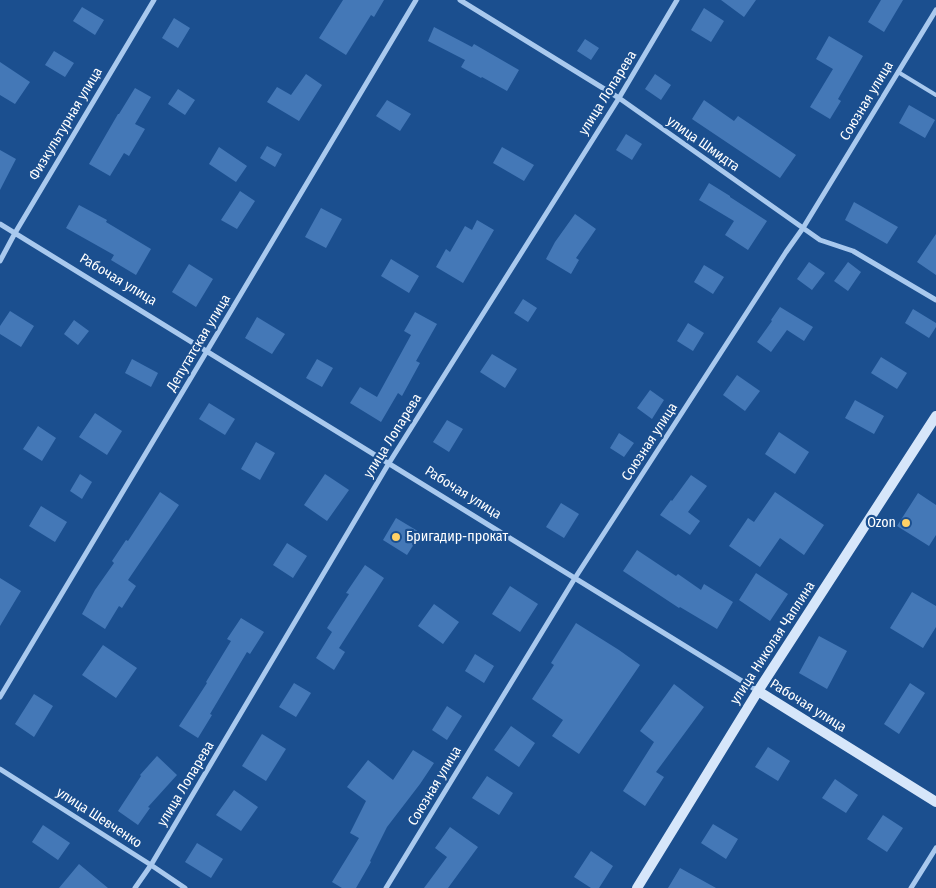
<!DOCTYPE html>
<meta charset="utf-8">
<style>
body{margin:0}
canvas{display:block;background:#1b4f8f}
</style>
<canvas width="936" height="888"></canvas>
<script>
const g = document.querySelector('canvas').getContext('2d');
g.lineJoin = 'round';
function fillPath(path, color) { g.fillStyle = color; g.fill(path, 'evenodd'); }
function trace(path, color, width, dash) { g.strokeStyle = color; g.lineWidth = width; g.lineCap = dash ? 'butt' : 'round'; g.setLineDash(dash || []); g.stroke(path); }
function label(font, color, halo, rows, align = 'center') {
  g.font = font + ' "Fira Sans Condensed",sans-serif'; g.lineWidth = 4.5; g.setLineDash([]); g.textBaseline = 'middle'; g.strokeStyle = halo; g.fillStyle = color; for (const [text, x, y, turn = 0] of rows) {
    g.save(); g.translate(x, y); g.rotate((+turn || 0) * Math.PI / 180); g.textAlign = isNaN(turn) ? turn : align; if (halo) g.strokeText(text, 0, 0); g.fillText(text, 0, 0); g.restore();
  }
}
fillPath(new Path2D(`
 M343,0H384L374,17L371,15L346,55L319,38Z
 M721,0H756L744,17Z
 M881,0H903L884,32L868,22Z
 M82,7L104,20L95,35L73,21Z
 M704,8L724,21L711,42L691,30Z
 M174,18L190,28L178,48L162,38Z
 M434,27L472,47L474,44L519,70L507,91L482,77L481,78L461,67L465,60L428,41Z
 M829,36L863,56L838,99L841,101L830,119L810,107L833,69L816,59Z
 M585,39L599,48L591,60L577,51Z
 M54,51L74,63L65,77L45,65Z
 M0,62L30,82L15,104L0,95Z
 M306,74L322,85L299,121L267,102L277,87L291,95Z
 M655,74L671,85L661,100L645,89Z
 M135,88L151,97L135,124L145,129L129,156L124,153L110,176L89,164L118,114H119Z
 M178,89L195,100L185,115L168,104Z
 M387,100L411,114L400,131L376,116Z
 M704,100L734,121L738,116L796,155L780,178L692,119Z
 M909,105L935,120L925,138L899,123Z
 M626,134L642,144L632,160L616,150Z
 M267,146L282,154L275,167L260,158Z
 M219,147L247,166L236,182L209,164Z
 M502,147L534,165L524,181L493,163Z
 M0,150L16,159L0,190Z
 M709,183L730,196V197L767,221L748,250L725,235L734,221L699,200Z
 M240,191L255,201L237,229L221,220Z
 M854,202L898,227L887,244L845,220Z
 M79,205L107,220L106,222L151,249L136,275L111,260L114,255L66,228Z
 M321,208L342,219L326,248L305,237Z
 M575,214L596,229L576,258L579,260L571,274L546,259L555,242Z
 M477,220L494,230L463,283L436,267L446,249L450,252L465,226L472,230Z
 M936,234V275L917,262Z
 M391,259L419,276L409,293L381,276Z
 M809,262L825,273L812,290L797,279Z
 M848,262L861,272L848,291L834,281Z
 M189,264L213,279L196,307L172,292Z
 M704,265L724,277L713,294L694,282Z
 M523,299L537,308L528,322L514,313Z
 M780,307L813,327L804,341L787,330L771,352L757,342L772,321L771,320Z
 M913,309L936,323V327L929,338L905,323Z
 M10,311L34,326L21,347L0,334V326Z
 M415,312L437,324L416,361L420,363L402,396L398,393L381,422L350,403L360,387L377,397L411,335L404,331Z
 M257,317L285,334L272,354L245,338Z
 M74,320L89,331L78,345L64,334Z
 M688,323L704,333L693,351L677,341Z
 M492,354L517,369L505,388L480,372Z
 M881,357L907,373L897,389L871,373Z
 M132,359L158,373L151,387L125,373Z
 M317,359L333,368L322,387L306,378Z
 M737,375L760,391L745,411L723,395Z
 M650,390L664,400L652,419L637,408Z
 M855,400L884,416L874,434L845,418Z
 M209,403L235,419L225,435L199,419Z
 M95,413L122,431L107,455L79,437Z
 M447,420L463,429L449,452L433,442Z
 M38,426L56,438L42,461L23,449Z
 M779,432L809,452L795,474L765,454Z
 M619,433L634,443L624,457L610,448Z
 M256,442L275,453L260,480L241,469Z
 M80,474L92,482L82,499L70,491Z
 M325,474L349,490L327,521L304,505Z
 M691,475L707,486L688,512L700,521L690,535L660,515L671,500L672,501Z
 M160,492L179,505L128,580L136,586L122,608L119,606L105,629L82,614L95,590L114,563L112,561L126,540L128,541Z
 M775,492L824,525L804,555L780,538L760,567L729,546L748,518L754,522Z
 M918,493L936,505V535L929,546L897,526Z
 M561,503L579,514L564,538L546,527Z
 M41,506L67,522L55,542L29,526Z
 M396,518L421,533L407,555L383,540Z
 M287,543L307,556L293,578L273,565Z
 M637,550L676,576L678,574L701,590L704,584L733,602L717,629L680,607L679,608L623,571Z
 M365,565L384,578L339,648L345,652L334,670L316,658L332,632L327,628L349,594L346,593Z
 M756,573L788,594L770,621L739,600Z
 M0,578L21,591L0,626Z
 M510,586L538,604L520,632L492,614Z
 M912,592L936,606V627L923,648L890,628Z
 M434,604L459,622L443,644L418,626Z
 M241,618L264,632L250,654L247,652L210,714L212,715L198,738L179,726L207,683L206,682L231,641L227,639Z
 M576,623L619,650L640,665L579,754L552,736L563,720L532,699L554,665L551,663Z
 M819,636L847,651L827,689L799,673Z
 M103,645L137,668L116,698L82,675Z
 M475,654L494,666L484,683L465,671Z
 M294,683L311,693L296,717L279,707Z
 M910,683L925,693L899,734L884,724Z
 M674,684L704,707L656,772L664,777L645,806L623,791L654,742L640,731Z
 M34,694L53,706L34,737L15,724Z
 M447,706L462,716L447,740L432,730Z
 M511,726L535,743L519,767L494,750Z
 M262,734L286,749L266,781L242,766Z
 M768,747L790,761L778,781L755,767Z
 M413,750L434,763L420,784L387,827L370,861L371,862L356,888H342L332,882L359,838L350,833L366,801L347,787L368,760L393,780Z
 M157,756L177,775L148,807L150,808L138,825L118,811L141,776L140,775Z
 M487,776L513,793L499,815L472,798Z
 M835,779L858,795L846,813L822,798Z
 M234,790L258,807L241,831L216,815Z
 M883,815L903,828L887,852L867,839Z
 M713,824L738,839L726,859L701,843Z
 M43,825L70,843L58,860L32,842Z
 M450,827L478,847L448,888H424L447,857L435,848Z
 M197,843L223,859L211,878L185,862Z
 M591,851L613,866L599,888H591L574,877Z
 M79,864L108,888H59Z
 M680,868L716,888H668Z`), '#4478b7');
trace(new Path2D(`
 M898,72L936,95`), '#a9c9ee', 4);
trace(new Path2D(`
 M460,0L619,98L803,228L820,240L853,251L936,300
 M0,224L758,691
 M0,261L15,233L154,0
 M0,697L207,351L416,0
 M0,769L151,865L185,888
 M135,888L151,865L389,463L619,98L677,0
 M386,888L575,578L786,252L803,228L936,10
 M911,888L936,848`), '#a9c9ee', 5);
trace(new Path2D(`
 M758,691L936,802
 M637,888L758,691L936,416`), '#d6e6fa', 10);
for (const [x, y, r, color] of [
 [906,523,5,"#ffd166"],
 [396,537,5,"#ffd166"]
]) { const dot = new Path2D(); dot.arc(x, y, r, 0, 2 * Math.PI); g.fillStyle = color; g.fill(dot); trace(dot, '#1b4f8f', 2); }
label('14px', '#fff', '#1b4f8f', [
 ["улица Лопарева",608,93,-58],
 ["Союзная улица",867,101,-59],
 ["Физкультурная улица",66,124,-59],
 ["улица Шмидта",703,144,35],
 ["Рабочая улица",118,280,31],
 ["Депутатская улица",199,343,-59],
 ["улица Лопарева",393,436,-58],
 ["Союзная улица",650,442,-57],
 ["Рабочая улица",463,493,32],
 ["улица Николая Чаплина",773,643,-57],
 ["Рабочая улица",808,706,32],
 ["улица Лопарева",186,784,-59],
 ["Союзная улица",435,786,-59],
 ["улица Шевченко",99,818,33]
]);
label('14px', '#fff', '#1b4f8f', [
 ["Ozon",896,523],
 ["Бригадир-прокат",406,537,"left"]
], 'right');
</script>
